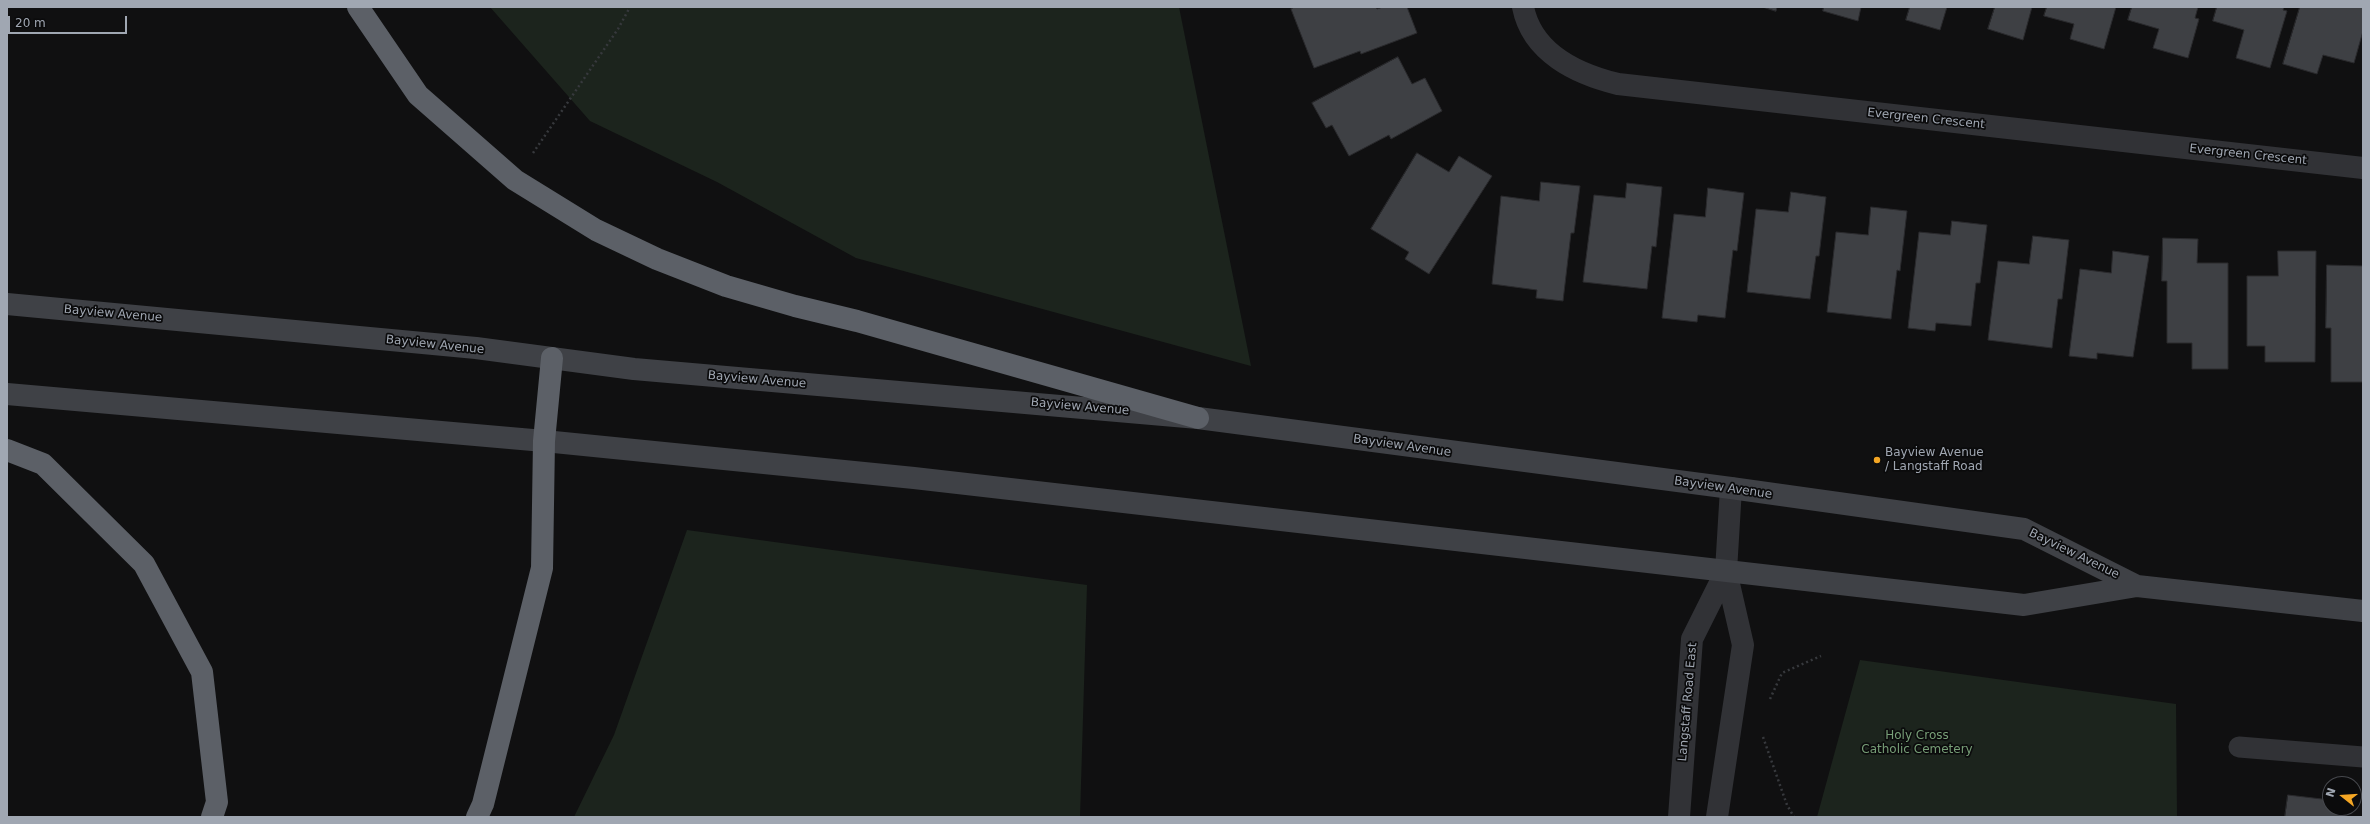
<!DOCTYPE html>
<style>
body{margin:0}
#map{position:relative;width:2370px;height:824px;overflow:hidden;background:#101011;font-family:"DejaVu Sans",sans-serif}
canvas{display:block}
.frame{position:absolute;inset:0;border:8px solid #a0a7b2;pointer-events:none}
.north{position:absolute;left:2322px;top:776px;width:40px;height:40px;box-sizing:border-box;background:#0b0b0c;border:1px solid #47494e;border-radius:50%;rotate:287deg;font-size:11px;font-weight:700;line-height:16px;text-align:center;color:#a0a7b2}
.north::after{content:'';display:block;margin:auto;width:14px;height:18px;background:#f4a624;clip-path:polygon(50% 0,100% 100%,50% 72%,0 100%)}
.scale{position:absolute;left:8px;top:16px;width:119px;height:18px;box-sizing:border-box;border:2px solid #a0a7b2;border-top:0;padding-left:5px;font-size:12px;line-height:14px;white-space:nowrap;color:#a0a7b2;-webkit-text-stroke:3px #0b0b0c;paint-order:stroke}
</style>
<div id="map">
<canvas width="2370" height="824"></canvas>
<div class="frame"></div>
<div class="north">N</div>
<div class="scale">20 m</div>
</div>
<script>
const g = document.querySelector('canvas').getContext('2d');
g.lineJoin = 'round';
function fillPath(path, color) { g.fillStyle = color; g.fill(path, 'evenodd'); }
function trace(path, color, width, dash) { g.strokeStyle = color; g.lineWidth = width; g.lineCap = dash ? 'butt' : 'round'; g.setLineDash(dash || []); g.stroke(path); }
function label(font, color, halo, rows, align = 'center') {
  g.font = font + ' "DejaVu Sans",sans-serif'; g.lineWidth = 3.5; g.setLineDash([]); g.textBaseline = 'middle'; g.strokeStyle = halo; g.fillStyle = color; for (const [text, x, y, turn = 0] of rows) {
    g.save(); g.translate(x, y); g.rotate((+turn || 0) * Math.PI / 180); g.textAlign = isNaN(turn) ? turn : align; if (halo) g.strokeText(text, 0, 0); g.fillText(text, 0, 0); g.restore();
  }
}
fillPath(new Path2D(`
 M490,7H1179L1251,366L856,258L717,182L590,121Z
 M687,530L1087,585L1080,817H574L614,735Z
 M1860,660L2176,704L2177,817H1817Z`), '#1c241d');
const building = new Path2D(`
 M1295,7H1376L1377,9L1383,7H1407L1417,33L1361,54L1360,51L1314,68L1291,9Z
 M1763,7H1777L1776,11Z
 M1824,7H1861L1858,21L1823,11Z
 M1910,7H1947L1940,30L1906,20Z
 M1995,7H2032L2023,40L1988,29Z
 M2047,7H2116L2104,49L2070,39L2074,24L2044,16Z
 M2132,7H2198L2195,18L2199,19L2188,58L2153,48L2159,29L2128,20Z
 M2217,7H2284L2283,10L2287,11L2270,68L2236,58L2244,30L2213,21Z
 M2300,7H2363V31L2354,63L2323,55L2317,74L2283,64Z
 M1398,57L1412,84L1425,78L1442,111L1391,139L1389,135L1349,156L1332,125L1326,128L1312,103Z
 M1417,153L1449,172L1459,156L1492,176L1429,274L1405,259L1409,252L1371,229Z
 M1541,182L1580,186L1574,233H1571L1563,301L1536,298L1537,290L1492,284L1501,196L1539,201Z
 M1627,183L1662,187L1656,247L1652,246L1647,289L1583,282L1594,195L1625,198Z
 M1708,188L1744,193L1737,251L1733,250L1725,318L1698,315L1697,322L1662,318L1674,214L1705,217Z
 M1791,192L1826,197L1819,256H1816L1810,299L1747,292L1756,209L1788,212Z
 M1871,207L1907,211L1900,271L1897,270L1891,319L1827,312L1836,232L1868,235Z
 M1952,221L1987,225L1980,283H1976L1971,326L1936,323L1935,331L1908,328L1919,232L1950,235Z
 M2033,236L2069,240L2062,299H2058L2052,348L1988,340L1998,261L2029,264Z
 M2163,238L2198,239L2197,263H2228V369H2192V343H2167V281H2162Z
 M2113,251L2149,256L2133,357L2097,353V359L2069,356L2080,269L2111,273Z
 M2278,251H2316L2315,362H2265V346H2247V276H2278Z
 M2327,265L2363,266V382H2331V328H2326Z
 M2288,795L2330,800V808H2346L2345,817H2285Z`);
fillPath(building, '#3e4044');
trace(building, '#2a2a2d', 1);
trace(new Path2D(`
 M533,153L618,29L630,7
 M1770,699L1782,673L1821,656
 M1763,737L1787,805L1794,817`), '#37393d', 2.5, [2, 3]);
trace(new Path2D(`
 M2239,747L2363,757`), '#313236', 21);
trace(new Path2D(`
 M1523,7C1532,53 1577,74 1618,84L2363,168`), '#313236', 22);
trace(new Path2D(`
 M1679,817L1692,639L1726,571
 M1717,817L1743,645L1726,571L1731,488`), '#313236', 22);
trace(new Path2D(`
 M7,304L476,348L634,369L1198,418L1731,488L2024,529L2137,586
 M7,394L544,441L914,478L2024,605L2137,586L2363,611`), '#3f4146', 22);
trace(new Path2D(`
 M358,7L418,95L515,180L596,230L657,259L726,286L795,306L857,321L1198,418
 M7,450L43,464L144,564L202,672L217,802L212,817
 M477,817L483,804L542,568L544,441L552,358`), '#5c6067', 22);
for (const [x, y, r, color] of [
 [1877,460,4,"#f4a624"]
]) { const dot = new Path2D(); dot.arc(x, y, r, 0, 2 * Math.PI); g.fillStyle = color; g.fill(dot); trace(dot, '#0b0b0c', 1.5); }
label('12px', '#a0a7b2', '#0b0b0c', [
 ["Evergreen Crescent",1926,119,6],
 ["Evergreen Crescent",2248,155,6],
 ["Bayview Avenue",113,314,5],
 ["Bayview Avenue",435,345,6],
 ["Bayview Avenue",757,380,5],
 ["Bayview Avenue",1080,407,5],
 ["Bayview Avenue",1402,446,8],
 ["Bayview Avenue",1723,488,8],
 ["Bayview Avenue",2074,554,26],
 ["Langstaff Road East",1688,702,-85]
]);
label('12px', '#a0a7b2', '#0b0b0c', [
 ["Bayview Avenue",1885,453],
 ["/ Langstaff Road",1885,467]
], 'left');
label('12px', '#779e77', '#0b0b0c', [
 ["Holy Cross",1917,736],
 ["Catholic Cemetery",1917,750]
]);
</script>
